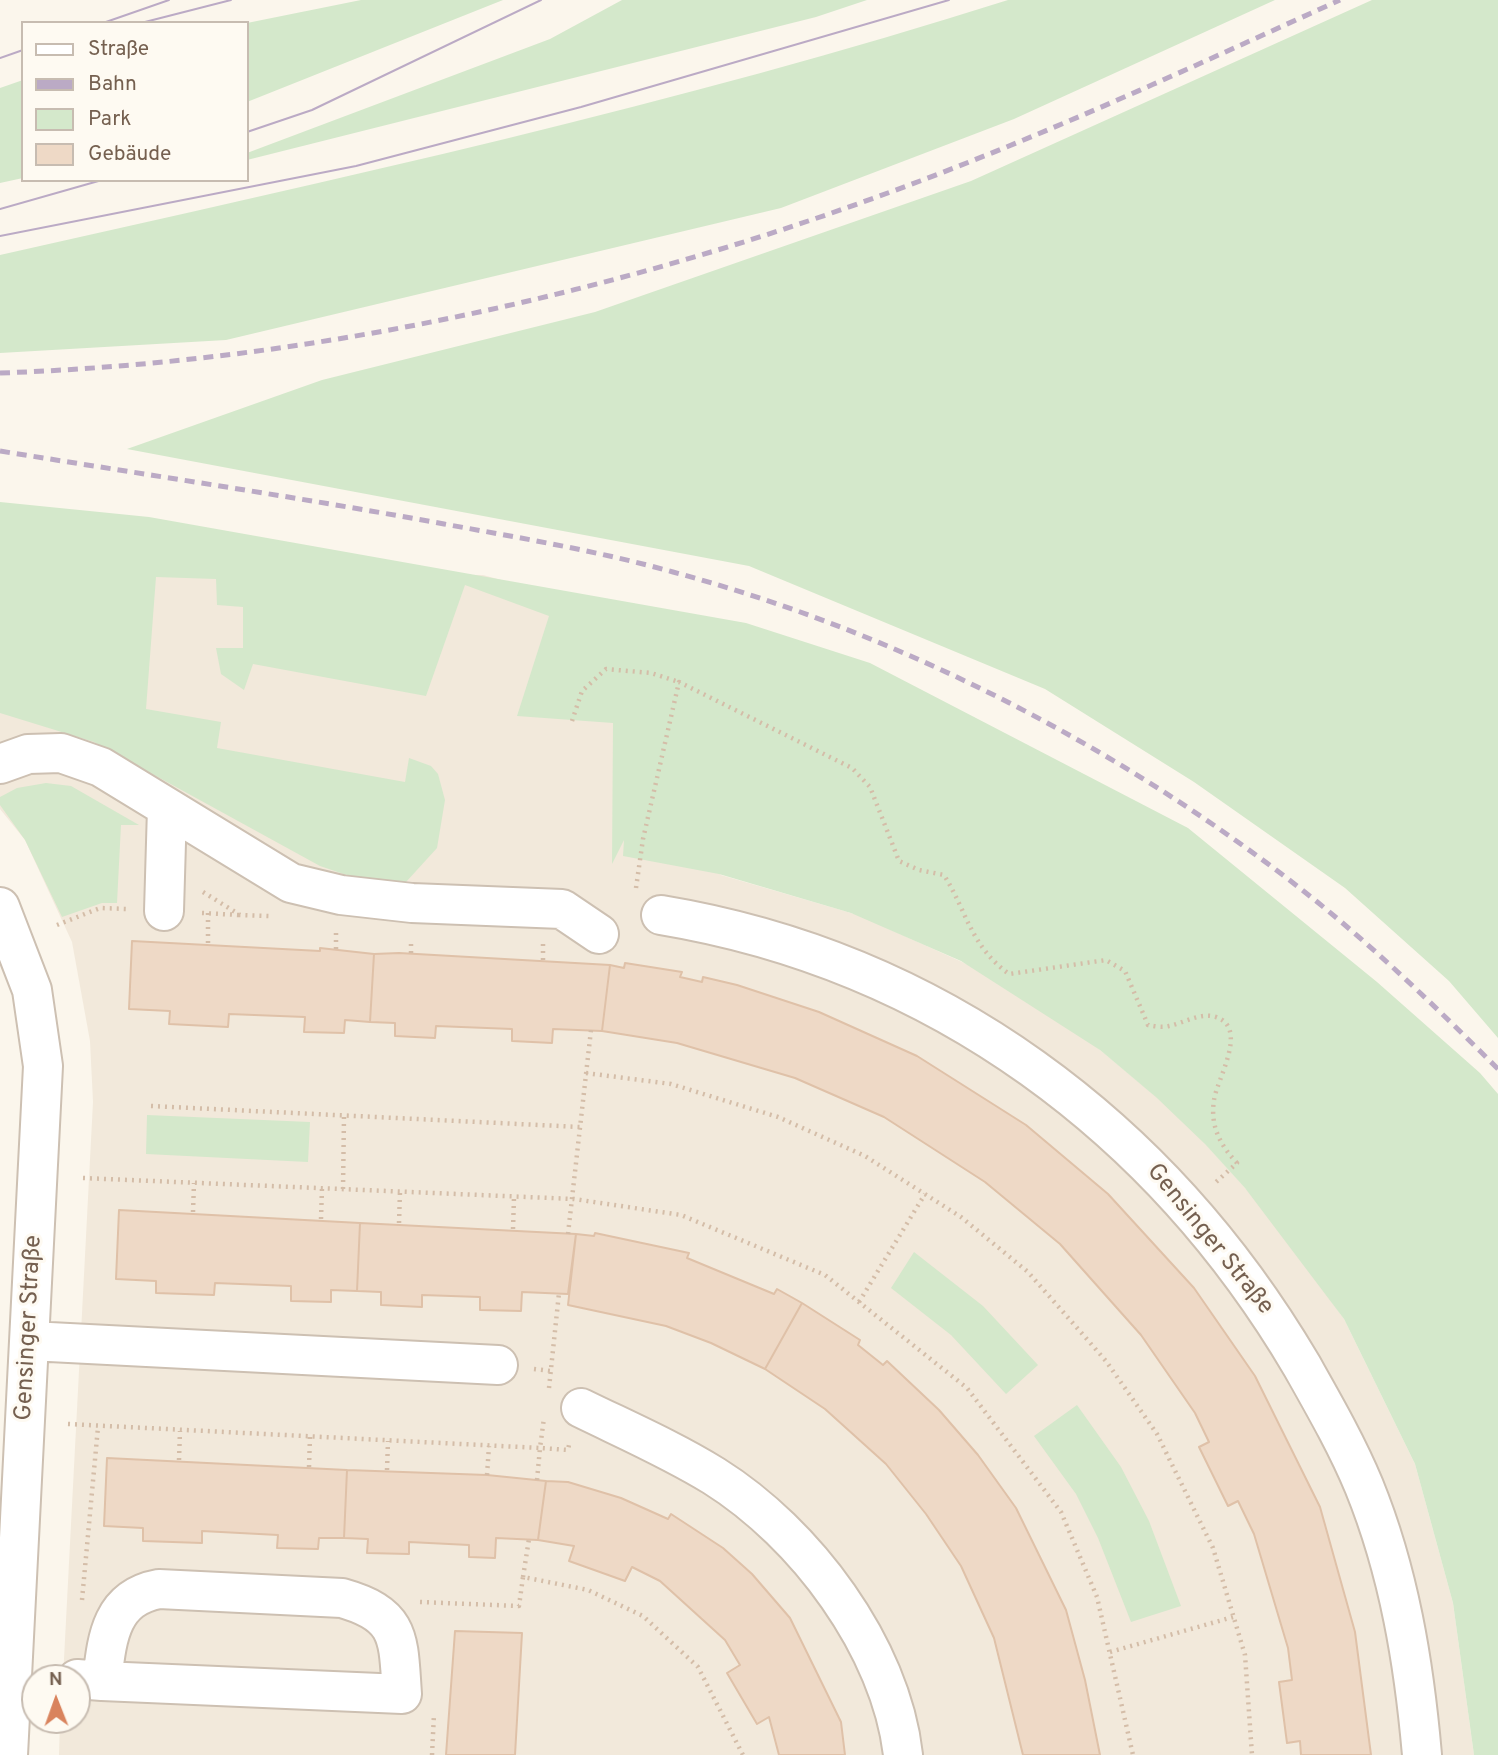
<!DOCTYPE html>
<meta charset="utf-8">
<style>
body{margin:0}
#map{position:relative;width:1498px;height:1755px;overflow:hidden;background:#fbf6ec;font-family:Overpass,sans-serif}
canvas{display:block}
.legend{position:absolute;left:21px;top:21px;width:228px;height:161px;box-sizing:border-box;background:#fefaf2;border:2px solid #c7bcb1;margin:0;padding:9px 12px;list-style:none;font-size:21px;color:#756050}
.legend li{display:flex;align-items:center;gap:14px;height:35px}
.legend b{width:35px;border:2px solid #c7bcb1}
.north{position:absolute;left:21px;top:1664px;width:70px;height:70px;box-sizing:border-box;background:#fefaf2;border:2px solid #c7bcb1;border-radius:50%;rotate:359deg;font-size:19px;font-weight:700;line-height:28px;text-align:center;color:#756050}
.north::after{content:'';display:block;margin:auto;width:24px;height:32px;background:#d9835d;clip-path:polygon(50% 0,100% 100%,50% 72%,0 100%)}
</style>
<div id="map">
<canvas width="1498" height="1755"></canvas>
<ul class="legend">
<li><b style="height:9px;background:#fff"></b>Straße</li>
<li><b style="height:9px;background:#bbaac5"></b>Bahn</li>
<li><b style="height:19px;background:#d4e8cb"></b>Park</li>
<li><b style="height:19px;background:#eed9c6"></b>Gebäude</li>
</ul>
<div class="north">N</div>
</div>
<script>
const g = document.querySelector('canvas').getContext('2d');
g.lineJoin = 'round';
function fillPath(path, color) { g.fillStyle = color; g.fill(path, 'evenodd'); }
function trace(path, color, width, dash) { g.strokeStyle = color; g.lineWidth = width; g.lineCap = dash ? 'butt' : 'round'; g.setLineDash(dash || []); g.stroke(path); }
function label(font, color, halo, rows, align = 'center') {
  g.font = font + ' Overpass,sans-serif'; g.lineWidth = 6; g.setLineDash([]); g.textBaseline = 'middle'; g.strokeStyle = halo; g.fillStyle = color; for (const [text, x, y, turn = 0] of rows) {
    g.save(); g.translate(x, y); g.rotate((+turn || 0) * Math.PI / 180); g.textAlign = isNaN(turn) ? turn : align; if (halo) g.strokeText(text, 0, 0); g.fillText(text, 0, 0); g.restore();
  }
}
fillPath(new Path2D(`
 M212,572L483,575L650,621L685,846L721,875L858,915L971,966L1087,1039L1182,1118L1277,1223L1344,1319L1415,1464L1453,1603L1474,1755H59L60,1720H77V1678H63L93,1102L90,1041L72,942L25,840L0,809V578Z`), '#f2e9db');
fillPath(new Path2D(`
 M361,0H503L247,102V23Z
 M622,0H867L816,17L247,160V153L550,39Z
 M1008,0H1275L1014,119L781,208L226,340L0,353V255C338,179 678,105 1008,0Z
 M1372,0H1498V1038L1449,981L1345,888L1194,782L1045,689L749,566L127,449L322,380L595,312L971,181Z
 M23,80V178L0,183V88Z
 M0,502L149,517L746,623L870,663L1188,828L1377,982L1480,1073L1498,1094V1755H1474L1453,1603L1415,1464L1344,1319L1245,1188L1205,1144L1157,1098L1100,1050L961,961L851,913L719,874L623,856L624,840L612,864L613,723L517,716L549,616L465,585L426,696L253,664L244,690L221,674L216,648H243V607L217,605L216,579L156,577L146,709L221,722L217,748L405,782L409,758L431,766L438,774L445,800L437,848L406,882L376,885L320,866L94,742L0,713Z
 M46,783L71,786L139,825H121L117,903H102L62,917L25,840L0,805V797L17,788Z
 M147,1115L310,1122L308,1162L146,1154Z
 M914,1252L983,1306L1038,1365L1006,1394L951,1335L891,1288Z
 M1077,1405L1121,1467L1149,1521L1181,1606L1131,1622L1098,1538L1076,1494L1034,1436Z`), '#d4e8cb');
const building = new Path2D(`
 M132,941L320,951V948L374,954L370,1022L345,1020L344,1033L304,1032L305,1017L229,1014L228,1027L169,1024L170,1011L129,1009Z
 M399,953L610,965L602,1031L553,1029L552,1043L512,1041V1029L436,1026L435,1038L395,1036V1023L370,1022L374,954Z
 M625,963L682,972L680,977L702,982L703,977L737,985L819,1012L917,1056L1026,1125L1108,1194L1194,1288L1255,1376L1320,1507L1355,1632L1371,1755H1301L1300,1741L1287,1743L1279,1682L1292,1680L1288,1648L1254,1534L1238,1501L1228,1506L1199,1447L1209,1442L1195,1413L1141,1335L1060,1244L985,1182L884,1117L795,1078L677,1043L602,1031L610,965L624,968Z
 M119,1210L360,1223L357,1291L331,1290V1302L291,1301V1286L215,1283L214,1295L156,1293V1281L116,1279Z
 M360,1223L576,1234L568,1294L522,1292L521,1311L480,1310V1297L422,1295V1307L381,1305V1292L357,1291Z
 M595,1233L689,1253L687,1258L774,1294L777,1289L802,1303L765,1369L711,1343L666,1326L568,1305L576,1234L594,1236Z
 M802,1303L860,1340L858,1345L883,1365L887,1361L939,1410L978,1455L1016,1508L1066,1610L1085,1680L1100,1755H1023L994,1638L961,1566L926,1514L886,1464L825,1409L765,1369Z
 M107,1458L347,1470L344,1538H319L318,1549L277,1548L278,1535L202,1531V1543L143,1541V1528L104,1526Z
 M347,1470L487,1475L546,1481L538,1540L496,1538L495,1558L469,1557V1545L409,1542V1554L367,1553L368,1539L344,1538Z
 M546,1481L568,1482L621,1498L668,1519L671,1514L723,1548L752,1574L790,1618L841,1722L845,1755H779L769,1717L757,1724L727,1673L740,1665L725,1640L660,1581L632,1567L625,1581L569,1561L574,1546L538,1540Z
 M455,1631L522,1633L515,1755H446Z`);
fillPath(building, '#eed9c6');
trace(building, '#dfc1a8', 2);
const minor = new Path2D(`
 M0,764L28,754L61,753L101,767L291,883L341,895L412,903L562,909L599,934
 M0,907L32,990L43,1066L8,1755
 M164,911L167,808
 M661,915C938,961 1161,1127 1302,1366C1324,1405 1347,1445 1364,1486C1399,1572 1414,1663 1422,1755
 M30,1341L498,1365
 M581,1408C626,1430 672,1450 714,1476C805,1533 891,1647 903,1755
 M77,1679L102,1681L402,1694C398,1639 402,1615 342,1598L159,1589C110,1598 107,1639 102,1681`);
trace(minor, '#cdc0b2', 42);
trace(new Path2D(`
 M572,721L582,691L606,669L651,673L679,682
 M636,888L643,839L679,682L852,768L870,787L899,861L919,870L944,875C968,914 970,945 1009,974L1106,960L1125,971L1148,1025C1154,1026 1162,1028 1169,1026C1184,1023 1200,1012 1216,1017C1249,1028 1217,1079 1214,1100C1210,1126 1220,1145 1237,1163L1215,1183
 M203,892L240,915L269,916
 M202,913L239,915
 M57,925L100,908L127,909
 M208,943V913
 M336,949V933
 M411,953V940
 M543,960V944
 M586,1073L671,1084L778,1117L865,1156L961,1217L1028,1272L1106,1361L1157,1434L1213,1548L1245,1655L1252,1755
 M151,1106L580,1127
 M83,1178L574,1199L681,1215L825,1275L967,1388L1061,1512L1097,1597L1133,1755
 M343,1189L344,1116
 M193,1212L194,1183
 M321,1219L322,1188
 M399,1223L400,1191
 M513,1229L514,1197
 M568,1234L591,1030
 M859,1302L925,1194
 M534,1369L551,1371
 M549,1388L559,1293
 M68,1424L540,1448L544,1418
 M179,1460L180,1431
 M309,1467L310,1437
 M387,1470L388,1441
 M487,1475L489,1446
 M537,1480L540,1448L568,1450L569,1445
 M523,1577L529,1539
 M82,1600L98,1427
 M420,1602L519,1606L523,1577L588,1590L643,1616L698,1667L743,1755
 M1110,1652L1233,1617
 M432,1755L434,1714`), '#d4bda8', 4.5, [2, 5]);
trace(minor, '#fff', 38);
trace(new Path2D(`
 M103,23L169,0
 M141,23L231,0
 M0,58L23,50
 M247,132L312,110L541,0
 M0,209L102,180
 M0,236L356,166L581,107L949,0`), '#bbaac5', 2);
trace(new Path2D(`
 M0,373C313,362 627,292 920,181C1063,127 1201,63 1340,0
 M0,451C148,475 297,497 444,524C521,538 598,551 673,572C899,633 1116,745 1301,889C1371,944 1435,1006 1498,1069`), '#bbaac5', 5, [10, 7]);
label('24px', '#756050', '#fefaf2', [
 ["Gensinger Straße",1209,1240,51],
 ["Gensinger Straße",30,1328,-87]
]);
</script>
